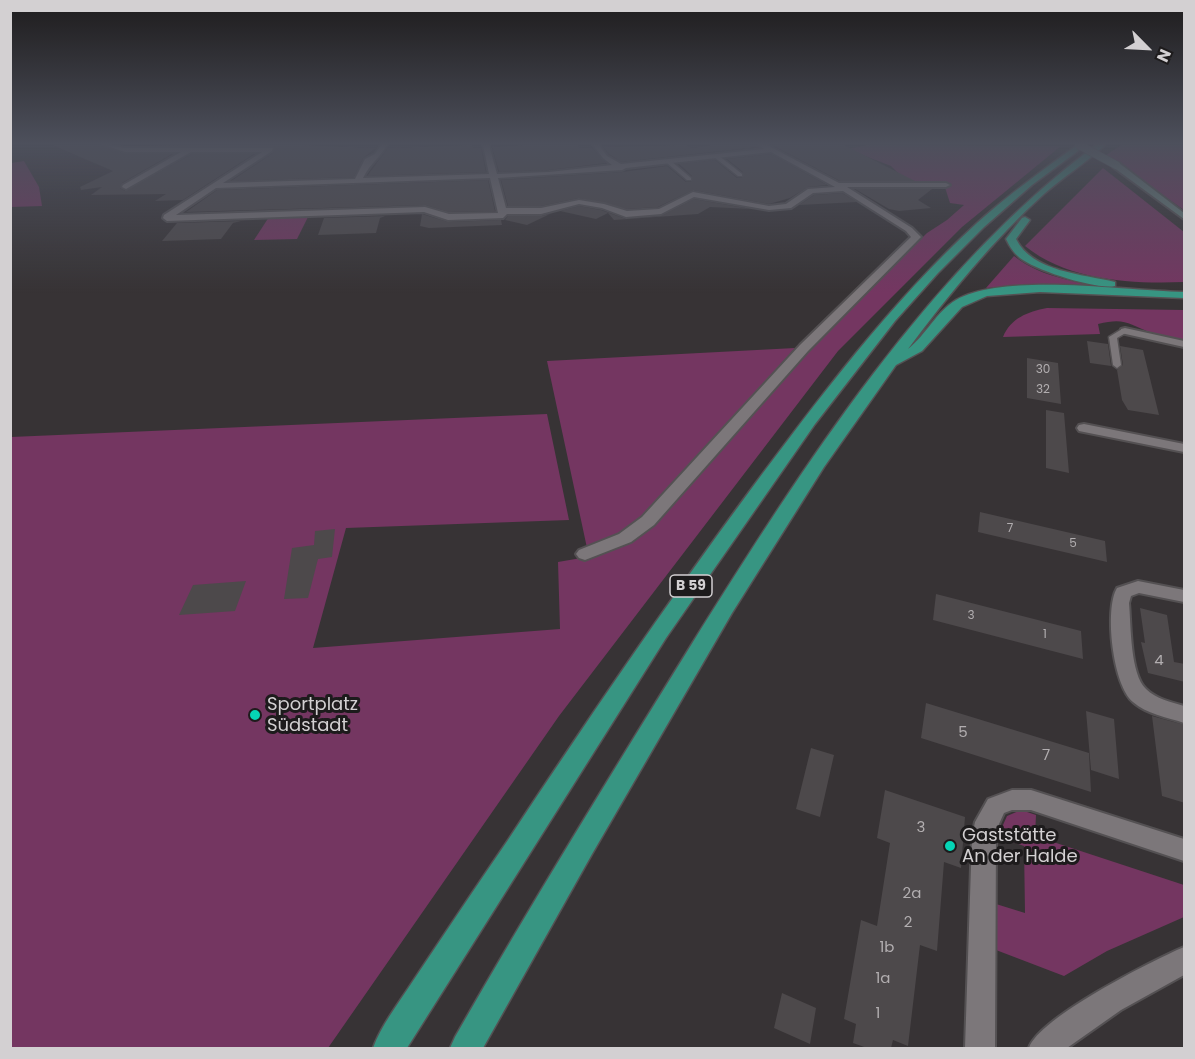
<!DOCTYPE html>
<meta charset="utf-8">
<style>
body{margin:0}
#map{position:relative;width:1195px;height:1059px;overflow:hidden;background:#373335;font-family:Poppins,sans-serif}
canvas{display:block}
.frame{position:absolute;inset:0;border:12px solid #d3d0d2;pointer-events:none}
.north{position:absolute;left:1117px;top:18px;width:60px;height:60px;-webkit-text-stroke:4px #1d1b1c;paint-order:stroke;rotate:114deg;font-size:16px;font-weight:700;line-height:24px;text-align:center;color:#d3d0d2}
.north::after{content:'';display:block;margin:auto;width:21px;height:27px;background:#d3d0d2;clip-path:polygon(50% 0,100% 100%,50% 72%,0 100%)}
</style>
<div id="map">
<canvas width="1195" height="1059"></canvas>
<div class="frame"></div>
<div class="north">N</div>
</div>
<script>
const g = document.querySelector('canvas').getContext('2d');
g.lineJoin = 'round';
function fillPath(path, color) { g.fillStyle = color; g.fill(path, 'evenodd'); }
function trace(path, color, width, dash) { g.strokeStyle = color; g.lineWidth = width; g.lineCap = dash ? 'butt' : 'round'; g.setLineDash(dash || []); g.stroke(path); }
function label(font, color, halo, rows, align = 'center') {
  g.font = font + ' Poppins,sans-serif'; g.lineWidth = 6; g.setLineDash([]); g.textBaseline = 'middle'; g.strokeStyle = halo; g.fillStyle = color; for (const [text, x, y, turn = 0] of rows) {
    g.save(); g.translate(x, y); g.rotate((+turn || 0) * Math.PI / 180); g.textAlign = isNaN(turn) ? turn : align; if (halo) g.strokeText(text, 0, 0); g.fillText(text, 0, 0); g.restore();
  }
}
fillPath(new Path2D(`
 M867,145L1061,146L962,227L838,351L559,716L328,1048H11V437L547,414L569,520L346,528L313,648L560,629L558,562L587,557L628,538L852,307L927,233L947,220L964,205L950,203L943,181L908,183L891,166L847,149Z
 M1121,145H1184V210L1106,155Z
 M24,161L39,187L42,206L11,207V163Z
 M1103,168L1184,232V282C1132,284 1068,281 1025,246Z
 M309,215L297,239L254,240L269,217Z
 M1014,256C1042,279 1085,283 1119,290L1031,285L986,288Z
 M1047,308L1184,310V340C1174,338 1162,337 1152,333C1128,324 1125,317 1098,324L1100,334L1003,337C1011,318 1027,312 1047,308Z
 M795,348L650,510L628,530L587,548L547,361Z
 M1021,810L1036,815L1035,836L1184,885V917L1107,951L1064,976L996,950V904L1025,913L1024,846L1004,839L1003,825L1007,816Z`), '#743661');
fillPath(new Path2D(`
 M52,145H102L125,154H172L122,183L120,188L125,191L192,154H254L183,200L155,201L166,194L91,195L102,187L81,190L80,187L113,171Z
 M120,145H300L376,148L363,158L354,177L231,181L273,153L275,147Z
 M472,145L473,148H481L486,172L367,176L388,148Z
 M526,145H578L580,148H592L606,163L549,170L499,172L492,147Z
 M686,145L692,148L712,145H757L758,147L621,162L609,154L603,147Z
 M772,145H844L915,181H840Z
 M771,154L827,185L808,187L790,198L769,204L693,190L658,207L627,209L579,198L541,206H508L501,180L622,172L667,166L686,182H691L692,176L679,164L715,160L737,178H742L743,172L727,159Z
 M488,180L495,211L449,212L425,205L186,212L217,190Z
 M855,189H932L918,200L931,208L899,211L889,209Z
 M842,193L857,202L799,205L814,195Z
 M694,199L751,209L710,207L698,214L614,220L608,213L596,219L560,211L579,206L601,210L626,219L661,216Z
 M422,214L448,222L501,220L502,225L429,228L420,226Z
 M550,214L527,225L505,220L508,216H541Z
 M385,216L380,218L376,233L318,235L324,218Z
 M241,221L233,223L221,239L162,241L177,223Z
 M1087,341L1108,344L1111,366L1090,363Z
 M1120,346L1143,350L1159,415L1128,410L1122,400L1117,370L1123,365Z
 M1027,358L1058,363L1061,404L1027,398Z
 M1046,410L1064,413L1069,473L1046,468Z
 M980,512L1105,541L1107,562L978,532Z
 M335,529L332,557L318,559L308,598L284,599L292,548L314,545L315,531Z
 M246,581L235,611L179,615L193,585Z
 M936,594L1081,631L1083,659L933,620Z
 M1140,608L1167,615L1174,662L1185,664V682L1148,673L1141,642L1145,643Z
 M926,703L1089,753L1091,792L921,738Z
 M1086,711L1114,719L1119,779L1091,770Z
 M1152,716L1185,725V803L1162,796Z
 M811,748L834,755L820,817L796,809Z
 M885,790L965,817L961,868L944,862L937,951L920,945L908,1046L893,1040L891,1048H867L853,1043L856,1024L844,1019L861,920L877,926L890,843L877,838Z
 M782,993L816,1008L810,1044L774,1028Z`), '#4d494b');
const service = new Path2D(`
 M714,155H718L742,174V176H738L714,157Z
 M667,161H671L691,178V180H687L667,163Z
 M1122,329L1129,331L1117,338L1121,365L1117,368L1113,365L1109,337Z`);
const minor = new Path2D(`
 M104,145L125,148H273L272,151L223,183L355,179L365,159L375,154L381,145H387C379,159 371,162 363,178L489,174L483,145H489L497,174L549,172L612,165L603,158L593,145H599L607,156L621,164L764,149L759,145H767L839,183H946L950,185L946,187H847L912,228L921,237L919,239L808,351L654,525L631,542L585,560L579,558L576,554L579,550L619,534L642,517L800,345L911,237L906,231L843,191L813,193L791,208L769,210L694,197L661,214L626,217L602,208L579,204L541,214H507L503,218L448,220L424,212L167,221L163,218L164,215L262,152H191L126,189L122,187L123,185L181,152H125ZM771,152L835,187L808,189L786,204L769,206L693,192L659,209L627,211L604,204L579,200L541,208H506L498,178L622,170L626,168ZM490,178L498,213L449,214L425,207L176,215L216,188Z
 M1125,328L1184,341V347L1121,333V329Z
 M1084,424L1184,444V452L1079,431L1077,428L1079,425Z
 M1138,581L1184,590V602L1139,593L1131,596L1129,603C1131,625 1130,674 1146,689C1156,699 1171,702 1184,706V723C1167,717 1146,714 1133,702C1113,686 1104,609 1117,588Z
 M1012,790H1031L1184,839V861L1031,810H1012L1004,813L999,824L996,837L995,1048H965L972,837L975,822L988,799Z`);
const tertiary = new Path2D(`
 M1184,947V975L1121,1010L1067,1048H1029C1039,1018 1151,961 1184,947Z`);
const secondary = new Path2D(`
 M1113,163H1119L1184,213V219L1113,167Z`);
const motorway = new Path2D(`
 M1077,145H1086L1032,185L984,227L938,273L895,321L815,424L666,638L407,1048H373C381,1026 398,1004 411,984C443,936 475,888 508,840C586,722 665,606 749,492C819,398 890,303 977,223C1008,195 1043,170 1077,145Z
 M1096,145H1105C1086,163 1063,177 1044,194C993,240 949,294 908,349C926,335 936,312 956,300C1004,272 1127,291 1184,292V298L1040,292L987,296L962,307L922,351L896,365L824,467L732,613L592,854L483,1048H450L455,1037C531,904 612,773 693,642C803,467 928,270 1096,145Z
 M1025,217L1030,220L1016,239C1032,272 1083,274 1115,282V286C1096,290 1035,270 1020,258C1013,252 1010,247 1006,239L1022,218Z`);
trace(service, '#545153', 3);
trace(minor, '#545153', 4);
trace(tertiary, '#545153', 4);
trace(secondary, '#545153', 4);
trace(motorway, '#545153', 3);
fillPath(service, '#7c777a');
fillPath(minor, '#7c777a');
fillPath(tertiary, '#7c777a');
fillPath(secondary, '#67807c');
fillPath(motorway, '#379582');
const secondaryBridge = new Path2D(`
 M1079,145L1116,165`);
trace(secondaryBridge, '#545153', 9, []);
trace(secondaryBridge, '#67807c', 8);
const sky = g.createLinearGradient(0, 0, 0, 293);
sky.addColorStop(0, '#1e1c1d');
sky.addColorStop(0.49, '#4d505c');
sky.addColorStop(1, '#4d505c00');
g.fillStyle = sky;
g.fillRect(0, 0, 1195, 293);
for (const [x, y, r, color] of [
 [255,715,6,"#05d5b6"],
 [950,846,6,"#05d5b6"]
]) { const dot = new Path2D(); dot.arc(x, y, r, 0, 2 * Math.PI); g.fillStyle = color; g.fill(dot); trace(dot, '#1d1b1c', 2); }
label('12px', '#b2aeb0', null, [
 ["30",1043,370],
 ["32",1043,390],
 ["7",1010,529],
 ["5",1073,544],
 ["3",971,616],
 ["1",1045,635]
]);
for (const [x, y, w] of [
 [691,586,42]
]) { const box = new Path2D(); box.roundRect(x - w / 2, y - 11, w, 22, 4.5); g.fillStyle = '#1d1b1c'; g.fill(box); trace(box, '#d3d0d2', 1.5); }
label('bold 14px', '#d3d0d2', null, [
 ["B 59",691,586]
]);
label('15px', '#b2aeb0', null, [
 ["4",1159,661],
 ["5",963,733],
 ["7",1046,756],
 ["3",921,828],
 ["2a",912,894],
 ["2",908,923],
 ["1b",887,948],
 ["1a",883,979],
 ["1",878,1014]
]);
label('18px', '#d3d0d2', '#1d1b1c', [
 ["Sportplatz",267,705],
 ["Südstadt",267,726],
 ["Gaststätte",962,836],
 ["An der Halde",962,857]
], 'left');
</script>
